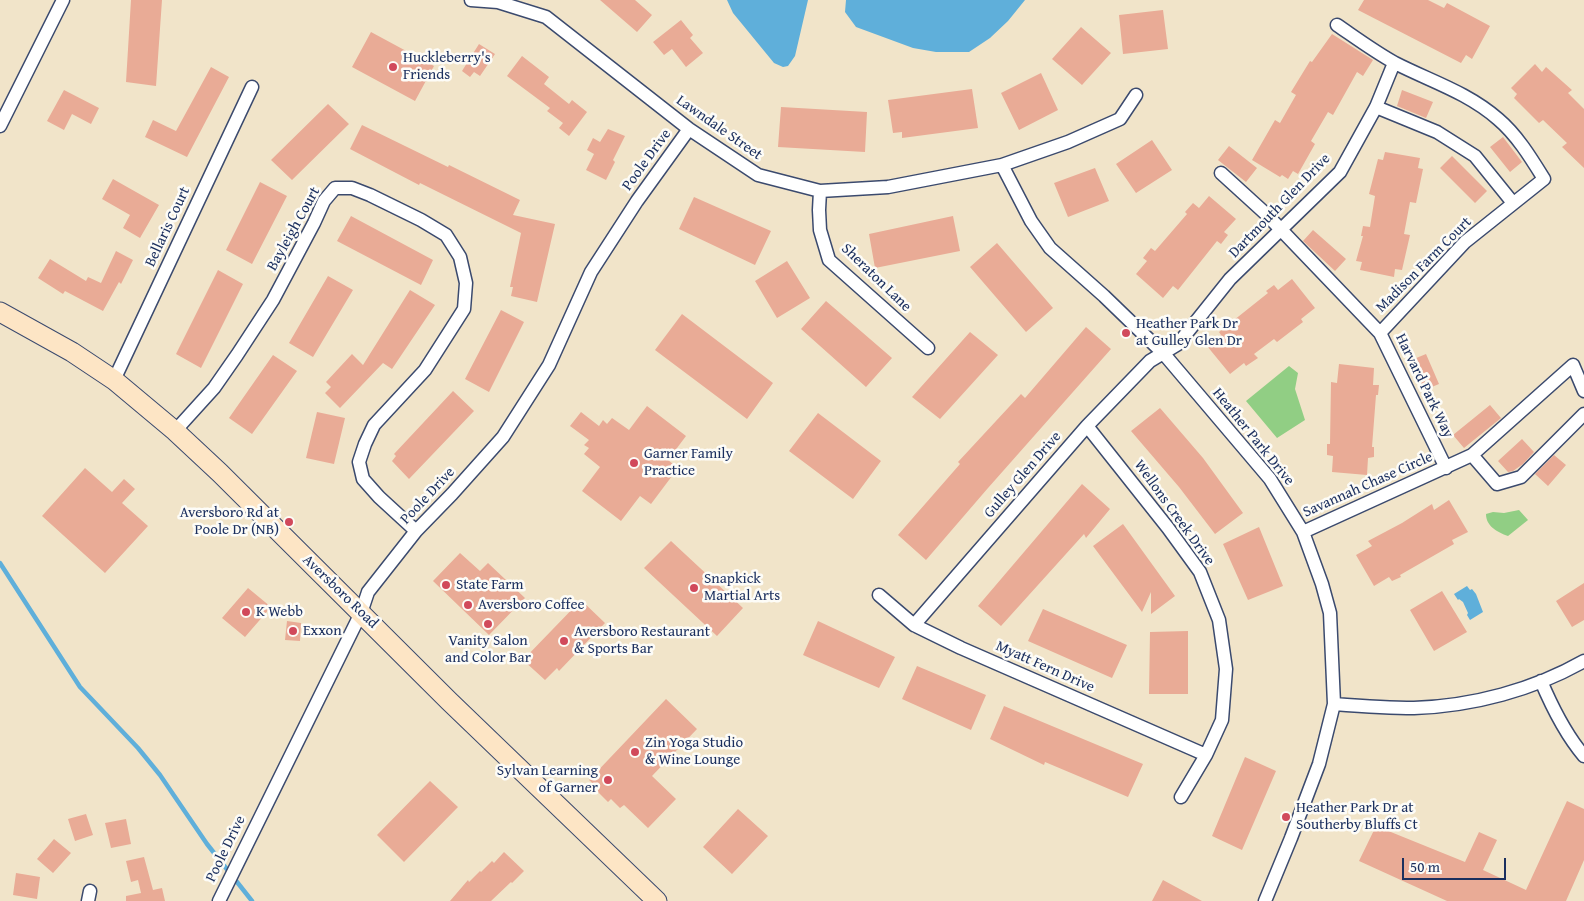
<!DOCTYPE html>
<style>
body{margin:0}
#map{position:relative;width:1584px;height:901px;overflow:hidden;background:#f1e4c9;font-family:"Gentium Book Plus",serif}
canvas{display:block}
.scale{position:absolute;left:1402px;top:858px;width:104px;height:22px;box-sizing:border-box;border:2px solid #1b2f5e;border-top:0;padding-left:6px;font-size:15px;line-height:18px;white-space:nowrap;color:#1b2f5e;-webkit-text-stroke:4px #fdfcf7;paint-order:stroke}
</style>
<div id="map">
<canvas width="1584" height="901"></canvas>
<div class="scale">50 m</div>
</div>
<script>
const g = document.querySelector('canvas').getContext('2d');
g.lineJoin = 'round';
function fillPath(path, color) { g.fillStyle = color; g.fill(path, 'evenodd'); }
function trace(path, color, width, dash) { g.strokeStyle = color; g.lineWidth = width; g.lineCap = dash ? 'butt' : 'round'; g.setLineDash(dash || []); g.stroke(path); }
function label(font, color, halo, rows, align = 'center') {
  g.font = font + ' "Gentium Book Plus",serif'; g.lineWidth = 5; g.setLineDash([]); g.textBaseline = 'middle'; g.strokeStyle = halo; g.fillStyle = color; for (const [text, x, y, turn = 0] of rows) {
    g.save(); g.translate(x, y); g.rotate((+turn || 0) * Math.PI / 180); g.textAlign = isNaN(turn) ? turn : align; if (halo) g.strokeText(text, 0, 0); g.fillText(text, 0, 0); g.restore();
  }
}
fillPath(new Path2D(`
 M1289,366L1298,373L1295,389L1305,420L1277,438L1246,401Z
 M1519,510L1528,520L1508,536C1497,532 1486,526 1486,514L1493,512L1504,513Z`), '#91ce84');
fillPath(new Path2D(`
 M727,0H808L795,56L788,66L783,67L774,63L733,13Z
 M846,0H1025L1008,21L990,38L969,52H936L913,48L856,27L845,12Z
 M1467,586L1470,590L1472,589L1476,594L1483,612L1470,620L1467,615L1468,613L1463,602L1459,599L1458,600L1454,594Z`), '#5fafda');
trace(new Path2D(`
 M0,563L80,687L138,748L160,775L207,844L252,901`), '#5fafda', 4.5);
fillPath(new Path2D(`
 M131,0H162L156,86L126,82Z
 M600,0H635L652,15L637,32Z
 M1364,0H1428L1444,8L1447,3L1490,26L1472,59L1466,55L1461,63L1358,10Z
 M1163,10L1168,49L1123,54L1119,15Z
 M681,20L693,35L690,38L703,53L686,67L672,49L664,55L653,42Z
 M1081,27L1111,53L1082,85L1052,59Z
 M371,32L434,66L415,101L352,67Z
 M1332,34L1373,60L1363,76L1357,72L1333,115L1328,112L1311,141L1315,144L1298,174L1293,171L1288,179L1282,175L1280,177L1252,160L1275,120L1280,123L1296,95L1291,92L1310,61L1312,62Z
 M479,44L495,54L480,76L474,72L470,77L462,71Z
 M522,56L549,77L544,84L569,104L572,100L587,112L569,136L559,128L563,123L547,111L550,108L507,76Z
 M1535,64L1542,72L1546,67L1572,90L1568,93L1584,109V168L1562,147L1567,143L1543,120L1539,123L1514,98L1517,94L1511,88Z
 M211,67L229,77L187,157L145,137L153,120L176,131Z
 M1041,73L1058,110L1019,130L1001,93Z
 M972,89L978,128L902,138V132L893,133L888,100Z
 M64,90L99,108L91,124L72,114L64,130L47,121Z
 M1402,90L1433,102L1426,118L1397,106Z
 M328,104L349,124L292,180L271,160Z
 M781,107L867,112L865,152L778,147Z
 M362,125L448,167L449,165L520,200L513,215L555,224L537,302L511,296L513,287H510L521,233L420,183L419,185L350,149Z
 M608,129L625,136L613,160L615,162L606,180L586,170L594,154L587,150L593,138L600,142Z
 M1503,137L1522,162L1510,172L1490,147Z
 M1152,140L1172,170L1136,193L1116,164Z
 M1229,146L1257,168L1246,182L1218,160Z
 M1385,152L1420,158L1418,168L1423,169L1416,203L1410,202L1404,234L1410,235L1402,270L1395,269L1394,277L1360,270L1362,262L1356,261L1363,236H1361L1363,226L1370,227L1375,196L1369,194L1378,159L1383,160Z
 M1452,156L1487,191L1475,203L1440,168Z
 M1095,168L1109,201L1068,217L1054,183Z
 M113,179L159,205L140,238L123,228L130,215L102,199Z
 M260,182L287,196L252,264L226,250Z
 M1209,196L1236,219L1224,232L1228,235L1221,244L1217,241L1178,290L1173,286L1163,298L1136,274L1147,261L1143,258L1151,248L1155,251L1187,214L1185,212L1193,203L1199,208Z
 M694,197L771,231L755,265L679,229Z
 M351,216L433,260L421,285L337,241Z
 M953,216L960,251L875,268L869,234Z
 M1313,230L1346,259L1335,271L1303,241Z
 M997,243L1053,308L1026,332L970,267Z
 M116,251L133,260L121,284L119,282L103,311L65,291L63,294L38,278L50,259L86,281L88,277L101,283Z
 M787,261L810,298L777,318L755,281Z
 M218,270L243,284L201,368L176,354Z
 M328,276L353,290L313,357L289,343Z
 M1292,279L1315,308L1301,319L1303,322L1277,342L1274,339L1254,354L1258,358L1246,366L1244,363L1230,374L1207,346L1221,335L1219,332L1268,293L1266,291L1274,285L1278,290Z
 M410,290L435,305L392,369L383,363L340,408L325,393L331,387L326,382L352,354L363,365Z
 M826,301L892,358L866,387L801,329Z
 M501,310L524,322L489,392L465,379Z
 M682,314L773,383L747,419L655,350Z
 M1086,327L1111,349L988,488L926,560L898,535L960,464L958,462L1021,394L1025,398Z
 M970,332L998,355L940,419L912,397Z
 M1426,354L1439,384L1422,391L1409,361Z
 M273,355L297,371L252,434L229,418Z
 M1339,364L1374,368L1373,385H1379L1378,395H1376L1372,447H1374V457L1368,458L1367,475L1332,472L1333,456L1327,455V444H1330L1331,382L1337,383Z
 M453,391L474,411L409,479L392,461L396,456L394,454Z
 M1490,405L1501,418L1464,448L1453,435Z
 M647,406L686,436L668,460L678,468L651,504L640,496L621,521L582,491L600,467L584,454L589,448L584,445L589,440L570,426L581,412L599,426L603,420L607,424L612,418L629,430Z
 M1160,408L1203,458L1243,513L1215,534L1179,487L1131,431Z
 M317,412L345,418L334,464L306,458Z
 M818,413L881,461L853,499L789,451Z
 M1522,439L1534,452L1523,464L1513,471L1508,472L1498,461Z
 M1554,455L1566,465L1548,486L1535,474Z
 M85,468L112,492L124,479L135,489L122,503L148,526L105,573L42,516Z
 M1082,484L1110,509L1086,538L1084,534L1001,626L978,606Z
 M1449,500L1468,532L1452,540L1454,544L1400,575L1401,577L1392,581L1389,577L1374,586L1356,555L1372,546L1368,541L1402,523L1432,504L1434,510Z
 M1123,524L1175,596L1151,614V592L1142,612L1093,546Z
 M1259,527L1283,586L1248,600L1223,544Z
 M671,541L743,608L717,636L644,568Z
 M460,553L480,571L488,563L525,598L489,635L433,581Z
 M1584,583V620L1572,627L1556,601Z
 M248,588L271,607L245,637L222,618Z
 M1442,591L1467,632L1434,651L1410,610Z
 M581,600L605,623L559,671L557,668L545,680L523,660Z
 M1043,609L1127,645L1112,678L1028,641Z
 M287,621L301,623L300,641L285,640Z
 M818,621L895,657L879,688L803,655Z
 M1188,631V694H1149L1150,632Z
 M917,666L986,695L971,730L902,699Z
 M666,699L697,729L652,776L676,799L648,828L624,805L620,808L611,799L608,802L597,791L599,789L589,780Z
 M1004,706L1143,764L1128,797L1045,762L1044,765L990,739Z
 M1245,757L1276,771L1242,850L1212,836Z
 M430,781L458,807L404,862L377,835Z
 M1567,801L1584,809V860L1566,901H1447L1359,861L1376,826L1465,862L1479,832L1497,840L1483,870L1526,890Z
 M738,809L768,836L732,874L703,847Z
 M86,814L93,835L75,841L68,819Z
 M126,819L131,844L111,848L105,823Z
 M54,839L71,853L53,873L37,859Z
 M504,852L524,871L512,883L511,882L491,901H450L468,880L469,882L480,871L481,872L492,861L494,863Z
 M144,857L153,890L162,888L165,901H126V896L141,893L138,880L131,882L126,861Z
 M16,873L40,877L37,899L13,895Z
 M1163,880L1202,901H1152Z`), '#e9ab96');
const street = new Path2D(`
 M471,0L498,2L546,17L689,129L758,175L820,191L888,187L1002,165L1068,142L1120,119L1136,95
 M1337,25C1356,38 1375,52 1395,63C1430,81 1467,92 1498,119C1517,135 1531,158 1544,179L1465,242L1380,333
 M1376,107L1437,132L1475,156L1513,203
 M0,126L63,0
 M1002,165L1031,221L1050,248L1104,296L1164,354L1270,479L1303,532L1322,584L1330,613L1334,704L1319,764L1291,838L1265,901
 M1221,173L1266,214L1380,333L1446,468
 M820,191L819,210L820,230L829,260L928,348
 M114,380L252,87
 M1087,426L1168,528L1200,572L1219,620L1226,669L1222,720L1206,755L1181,797
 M175,431L214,388L237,355L273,300L314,223L324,201L335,188H352L370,195L421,220L446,235L460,257L466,283L464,309L425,370L374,425L365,444L359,462L363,479L379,497L416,531
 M1472,455L1497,484L1521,477L1584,414
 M1303,532L1472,455L1573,365L1584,391
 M879,595L914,625L961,648L1206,755
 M914,625L1087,426L1150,361L1178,344L1230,279L1340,172L1376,107L1394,63
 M1541,681C1552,707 1566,735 1584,756
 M1334,704C1360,706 1388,708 1414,708C1473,706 1533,690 1584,661
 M88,901L90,891
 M219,901L361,613L368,592L416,531L452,494L503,437L549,365L591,272L637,201L689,129`);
const secondary = new Path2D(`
 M0,312L72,352L114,380L175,431L220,473L449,701L657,901`);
trace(street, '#3b4a6e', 15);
trace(secondary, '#3b4a6e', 21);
trace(street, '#fff', 12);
trace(secondary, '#fde5c5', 19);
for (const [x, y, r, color] of [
 [393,67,5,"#d1495b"],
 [1126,333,5,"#d1495b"],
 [634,463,5,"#d1495b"],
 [289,522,5,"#d1495b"],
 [446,585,5,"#d1495b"],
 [694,588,5,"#d1495b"],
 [468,605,5,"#d1495b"],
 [246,612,5,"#d1495b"],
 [488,624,5,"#d1495b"],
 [293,631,5,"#d1495b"],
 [564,641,5,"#d1495b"],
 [635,752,5,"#d1495b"],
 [608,780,5,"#d1495b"],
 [1286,817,5,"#d1495b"]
]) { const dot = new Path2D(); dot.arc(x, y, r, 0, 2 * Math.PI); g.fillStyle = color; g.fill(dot); trace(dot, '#fdfcf7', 2); }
label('15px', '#1b2f5e', '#fdfcf7', [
 ["Huckleberry's",403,58],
 ["Friends",403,75],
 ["Heather Park Dr",1136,324],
 ["at Gulley Glen Dr",1136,341],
 ["Garner Family",644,454],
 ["Practice",644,471],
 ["Aversboro Rd at",279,513,"right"],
 ["Poole Dr (NB)",279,530,"right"],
 ["Snapkick",704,579],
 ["Martial Arts",704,596],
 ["State Farm",456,585],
 ["Aversboro Coffee",478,605],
 ["K Webb",256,612],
 ["Exxon",303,631],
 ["Aversboro Restaurant",574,632],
 ["& Sports Bar",574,649],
 ["Vanity Salon",488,641,"center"],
 ["and Color Bar",488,658,"center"],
 ["Zin Yoga Studio",645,743],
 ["& Wine Lounge",645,760],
 ["Sylvan Learning",598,771,"right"],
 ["of Garner",598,788,"right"],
 ["Heather Park Dr at",1296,808],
 ["Southerby Bluffs Ct",1296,825]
], 'left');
label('15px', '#1b2f5e', '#fdfcf7', [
 ["Lawndale Street",719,128,35],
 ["Poole Drive",647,160,-54],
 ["Dartmouth Glen Drive",1280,206,-46],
 ["Bellaris Court",168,227,-65],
 ["Bayleigh Court",294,229,-61],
 ["Madison Farm Court",1424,265,-45],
 ["Sheraton Lane",876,278,44],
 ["Harvard Park Way",1424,386,64],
 ["Heather Park Drive",1253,437,51],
 ["Gulley Glen Drive",1023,475,-49],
 ["Savannah Chase Circle",1368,485,-24],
 ["Poole Drive",428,496,-47],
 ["Wellons Creek Drive",1174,513,54],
 ["Aversboro Road",340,592,44],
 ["Myatt Fern Drive",1045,667,24],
 ["Poole Drive",226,849,-64]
]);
</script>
